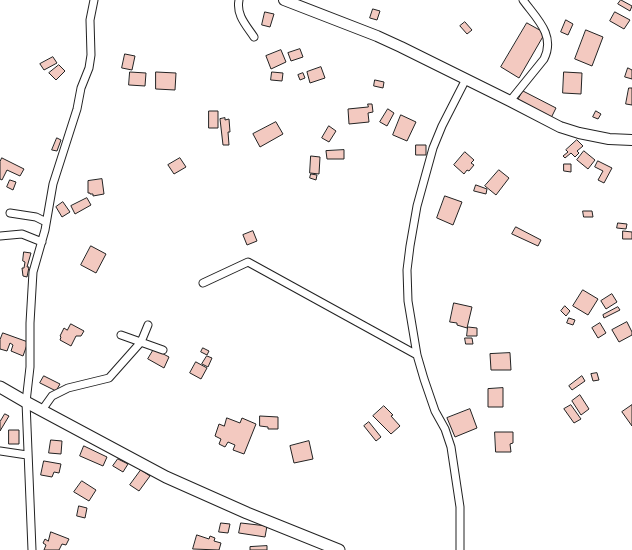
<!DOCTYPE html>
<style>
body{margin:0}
canvas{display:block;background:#fff}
</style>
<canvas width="632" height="550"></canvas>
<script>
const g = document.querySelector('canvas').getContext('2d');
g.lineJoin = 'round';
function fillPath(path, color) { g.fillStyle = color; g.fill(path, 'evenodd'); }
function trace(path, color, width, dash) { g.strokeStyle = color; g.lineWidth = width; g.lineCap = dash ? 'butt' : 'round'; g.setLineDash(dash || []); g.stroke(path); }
const building = new Path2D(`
 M621,0L632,6L630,11L618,4Z
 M373,9L380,11L377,20L370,18Z
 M265,12L274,14L270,27L262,25Z
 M615,12L630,20L624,29L610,21Z
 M566,20L573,24L568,35L561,32Z
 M465,22L472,30L467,34L460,26Z
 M527,23L545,33L519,78L501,67Z
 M586,30L603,37L592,66L575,59Z
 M300,49L303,57L291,61L288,53Z
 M281,50L286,62L271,69L266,56Z
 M125,54L135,56L132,70L122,68Z
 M53,57L57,63L44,70L40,64Z
 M59,65L65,71L56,80L49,73Z
 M321,67L325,78L310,83L307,72Z
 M628,68L632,70V79L625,77Z
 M130,72L146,73L145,86L129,85Z
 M156,72L176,73L175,90L156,89Z
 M272,72L283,73L282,81L271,80Z
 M564,72L582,73L581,94L563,93Z
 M303,73L305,78L300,80L298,75Z
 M375,80L384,82L383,88L374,86Z
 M629,88H632V105L626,104Z
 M523,91L556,108L551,118L518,100Z
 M368,104H372L373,112L368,113L369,122L349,124L348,109L368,107Z
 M388,109L394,113L387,126L380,122Z
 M209,111H218V128H209Z
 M596,111L601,114L598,119L593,117Z
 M401,115L416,122L407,141L393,135Z
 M225,118V120L229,119L230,132H228L229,145H223L220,119Z
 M276,122L283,134L260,147L253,134Z
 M329,126L336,131L329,142L322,138Z
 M57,138L61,140L57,151L52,150Z
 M577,140L583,146L577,151L579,153L575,157L571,153L565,158L563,156L568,152L566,150Z
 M416,145H426V155H416Z
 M344,150V159H327L326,151Z
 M584,151L595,160L588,169L577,160Z
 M465,152L474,160L471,163L474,165L469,171L467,170L464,174L454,165Z
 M311,156L320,157L319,174L310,173Z
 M2,158L24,169L20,176L7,170L2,180L0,179V162Z
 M180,158L186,167L174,174L168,165Z
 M598,161L612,168L604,183L598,180L603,171L595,167Z
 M564,164H571V172L564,171Z
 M499,170L509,178L496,195L485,186Z
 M311,174L317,175L316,180L310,178Z
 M102,179L104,194L93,196V194H90V193H88V181Z
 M10,180L16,182L13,190L7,187Z
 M476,185L487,189L486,194L474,191Z
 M445,196L462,202L453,225L437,218Z
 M87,198L91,205L75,214L71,206Z
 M63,202L70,212L62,217L56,207Z
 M583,211H592L593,217H584Z
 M618,223L627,224L626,229L617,228Z
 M516,227L541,240L538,246L512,234Z
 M253,231L257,241L247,245L243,235Z
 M623,231L632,232V239H623Z
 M91,246L106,254L96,273L81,265Z
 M24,252L31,253L27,267H29L27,277L23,276L22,268H24L25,262L23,261Z
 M583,290L598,299L588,315L573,306Z
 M612,294L617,302L606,309L601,301Z
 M454,303L472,307L467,328L457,325V323L450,322Z
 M565,306L570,311L566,316L561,311Z
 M618,307L620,310L604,318L603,315Z
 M569,318L575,320L573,325L567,323Z
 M627,322L632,332V335L619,342L612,330Z
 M600,323L606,333L598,338L592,328Z
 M71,324L84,331L81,336H76L71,346L60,340L61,337L60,336L64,328L67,330Z
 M468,327L477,328V336H467Z
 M3,333L28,342L23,356L11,351L13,345L10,343L7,351L0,349V340Z
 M465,338H472L473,344H466Z
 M203,348L209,351L207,355L201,352Z
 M154,349L169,357L164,368L148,359Z
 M510,353L511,370H491L490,354Z
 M207,356L212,358L208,367L202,364Z
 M196,362L207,368L201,379L190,373Z
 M597,373L599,380L593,381L591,374Z
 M44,376L60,384L56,391L40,383Z
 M582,376L585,381L572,390L569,386Z
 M503,388V407H488V389Z
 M580,395L589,409L581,415L572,401Z
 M571,405L581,419L574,423L564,409Z
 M632,405V426L622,412Z
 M384,406L393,415L391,416L400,426L391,434L373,416Z
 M470,409L477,428L455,437L447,418Z
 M5,414L9,416L0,431V422Z
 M260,416L278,417V429H268V427L260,426Z
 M227,418L240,423L242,418L256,424L244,454L233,450L235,445L228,442L225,447L219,444L221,439L215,436L219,424L224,426Z
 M369,422L381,437L376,441L364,426Z
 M9,430H19V444H9Z
 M495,432H513V443L510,444L511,452H496Z
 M51,440L62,441L61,454L49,453Z
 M309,441L313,459L294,463L290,446Z
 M84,446L107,457L103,466L80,456Z
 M118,459L128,464L123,472L113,466Z
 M44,461L61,464L59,473L54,472L52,477L41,475Z
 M141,470L150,476L139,491L130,485Z
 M82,481L96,490L89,501L74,492Z
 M79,506L87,508L85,518L77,516Z
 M221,523L230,524L228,533L219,532Z
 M241,523L267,526L265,537L239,533Z
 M51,532L69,539L66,545L62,544L59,550H44L46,545L43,543L45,539L48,541Z
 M197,535L209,539L210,536L215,538L214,541L221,543L219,550L193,549Z
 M267,546V550H250V547Z`);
fillPath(building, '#f3c9c0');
trace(building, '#222', 1);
const street = new Path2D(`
 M239,0C236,15 246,25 254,37
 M510,101L544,59C556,35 536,18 523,0
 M10,213L36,217L46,222
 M0,236L22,234L42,242
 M203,283L248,262L417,355
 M121,335L163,350
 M42,410L52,396L68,388L109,378L141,342L148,325
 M0,451L27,455
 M32,550L26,402L30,367V323L33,272L45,230L53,184L77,109L81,88L89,68L91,55L90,20L94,0
 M460,550V507L451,447L445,429L435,411L424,379L417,355L408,301L407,270L410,246L417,206L433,148L442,126L466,79`);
const secondary = new Path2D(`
 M284,0L377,36L401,47L510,101L560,127L579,133L609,139L632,140`);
const primary = new Path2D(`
 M0,387L26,402L166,477L247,513L339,550`);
trace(street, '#222', 9);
trace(secondary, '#222', 12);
trace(primary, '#222', 13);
trace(street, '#fff', 7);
trace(secondary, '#fff', 10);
trace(primary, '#fff', 11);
</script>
